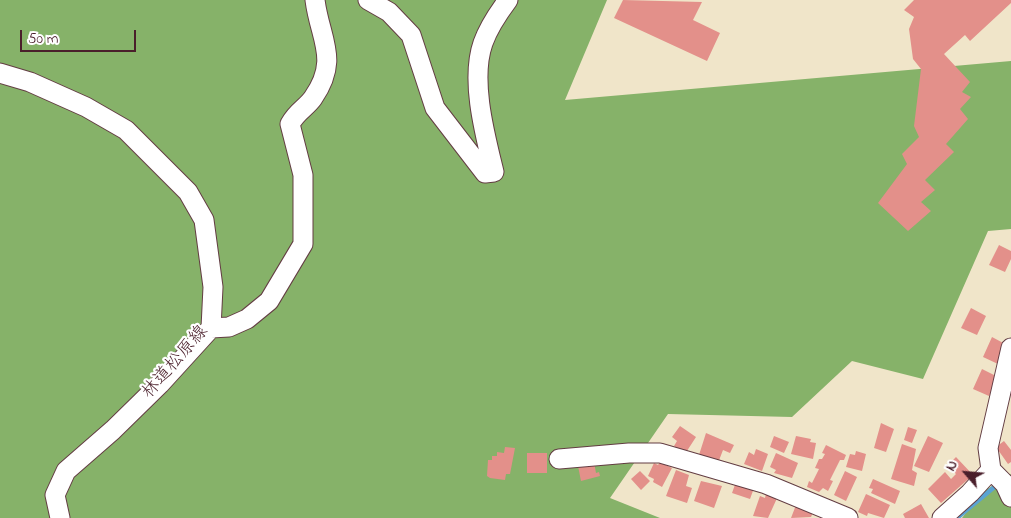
<!DOCTYPE html>
<meta charset="utf-8">
<style>
body{margin:0}
#map{position:relative;width:1011px;height:518px;overflow:hidden;background:#f0e5c9;font-family:"Indie Flower",sans-serif}
canvas{display:block}
.north{position:absolute;left:941px;top:448px;width:50px;height:50px;-webkit-text-stroke:4px #fff;paint-order:stroke;rotate:297deg;font-size:14px;font-weight:700;line-height:20px;text-align:center;color:#4a1f2b}
.north::after{content:'';display:block;margin:auto;width:18px;height:22px;background:#4a1f2b;clip-path:polygon(50% 0,100% 100%,50% 72%,0 100%)}
.scale{position:absolute;left:20px;top:30px;width:116px;height:22px;box-sizing:border-box;border:2px solid #4a1f2b;border-top:0;padding-left:6px;font-size:15px;line-height:18px;white-space:nowrap;color:#4a1f2b;-webkit-text-stroke:4px #fff;paint-order:stroke}
</style>
<div id="map">
<canvas width="1011" height="518"></canvas>
<div class="north">N</div>
<div class="scale">50 m</div>
</div>
<script>
const g = document.querySelector('canvas').getContext('2d');
g.lineJoin = 'round';
function fillPath(path, color) { g.fillStyle = color; g.fill(path, 'evenodd'); }
function trace(path, color, width, dash) { g.strokeStyle = color; g.lineWidth = width; g.lineCap = dash ? 'butt' : 'round'; g.setLineDash(dash || []); g.stroke(path); }
function label(font, color, halo, rows, align = 'center') {
  g.font = font + ' "Indie Flower","Klee One",sans-serif'; g.lineWidth = 4.5; g.setLineDash([]); g.textBaseline = 'middle'; g.strokeStyle = halo; g.fillStyle = color; for (const [text, x, y, turn = 0] of rows) {
    g.save(); g.translate(x, y); g.rotate((+turn || 0) * Math.PI / 180); g.textAlign = isNaN(turn) ? turn : align; if (halo) g.strokeText(text, 0, 0); g.fillText(text, 0, 0); g.restore();
  }
}
fillPath(new Path2D(`
 M0,0H607L565,100L1011,61V229L988,231L923,379L852,361L792,417L668,414L610,498L660,518H0Z
 M1011,474V518H962L981,493Z`), '#86b269');
trace(new Path2D(`
 M957,518L998,484`), '#5ba4d2', 4.5);
fillPath(new Path2D(`
 M623,0L702,2L693,20L720,33L707,61L614,18Z
 M914,0H1011V3L970,41L965,35L944,54L970,82L962,92L971,97L960,109L968,119L946,144L954,152L925,180L935,190L921,202L931,211L908,231L878,203L907,164L902,154L919,137L914,126L921,69L913,59L909,29L914,17L904,10Z
 M999,245L1011,251V259L1005,272L989,265Z
 M971,308L986,316L977,335L961,328Z
 M992,337L1007,345L998,364L983,357Z
 M982,369L998,377L989,396L973,389Z
 M881,423L894,429L886,452L874,448Z
 M680,426L696,437L685,454L674,446L677,441L672,437Z
 M908,427L917,430L912,443L904,440Z
 M706,433L734,445L730,453L723,450L718,463L699,455Z
 M774,436L789,442L784,453L770,447Z
 M796,436L811,439L810,442L816,443L813,459L791,454Z
 M928,436L943,443L929,472L914,466Z
 M1004,441L1011,450V462L1008,464L996,447Z
 M902,444L916,449L912,470L917,473L914,486L891,479Z
 M826,445L846,455L844,460H840L830,480L833,481L828,491L823,488L819,492L807,487L809,481L812,483L819,469L815,468L819,459H822L825,454L822,453Z
 M505,447L515,448L510,474H506L505,480L490,478L487,476L488,460H492V456H497V452L504,453Z
 M756,449L768,454L762,471L744,464L749,452L754,455Z
 M856,451L866,454L862,471L846,467L850,454L855,455Z
 M527,453H547V473H527Z
 M776,453L798,463L792,478L774,473L776,470L770,467Z
 M956,457L973,475L941,503L928,489L945,472L951,479L956,474L947,466Z
 M594,462L596,473L599,472L600,476L581,481L578,466Z
 M660,462L672,468L662,487L653,482L654,479L648,476L654,463L658,465Z
 M676,470L689,475L686,486L692,488L687,503L666,496Z
 M640,471L650,481L641,490L631,479Z
 M845,471L857,477L846,501L834,495Z
 M873,479L900,491L895,504L871,493L873,489L869,488Z
 M701,481L722,486L714,508L694,501Z
 M736,482L754,488L750,499L732,493Z
 M766,494L778,496L768,518L753,516L760,496L765,498Z
 M866,494L890,505L884,518L868,513L867,516L858,512Z
 M921,504L929,518H905L903,514Z
 M796,505L814,510L811,517L791,518Z`), '#e3908a');
const street = new Path2D(`
 M368,0L389,12L411,35L435,108L485,173L494,172C485,135 470,80 483,43C488,29 499,12 508,0
 M0,73L30,82L86,107L126,130L188,192L204,220L213,287L211,328L160,384L113,430L66,471L55,495L60,518
 M211,328L229,327L247,319L269,301L303,244V175L290,124C297,111 306,108 313,98C340,59 320,40 315,0
 M1011,348L988,448L991,470L1005,484L1011,497
 M559,459L629,453H660L766,484L848,518
 M942,518L970,493L991,470`);
trace(street, '#633d43', 21);
trace(street, '#fff', 19);
label('18px', '#4a1f2b', '#fff', [
 ["林道松原線",176,363,-49]
]);
</script>
